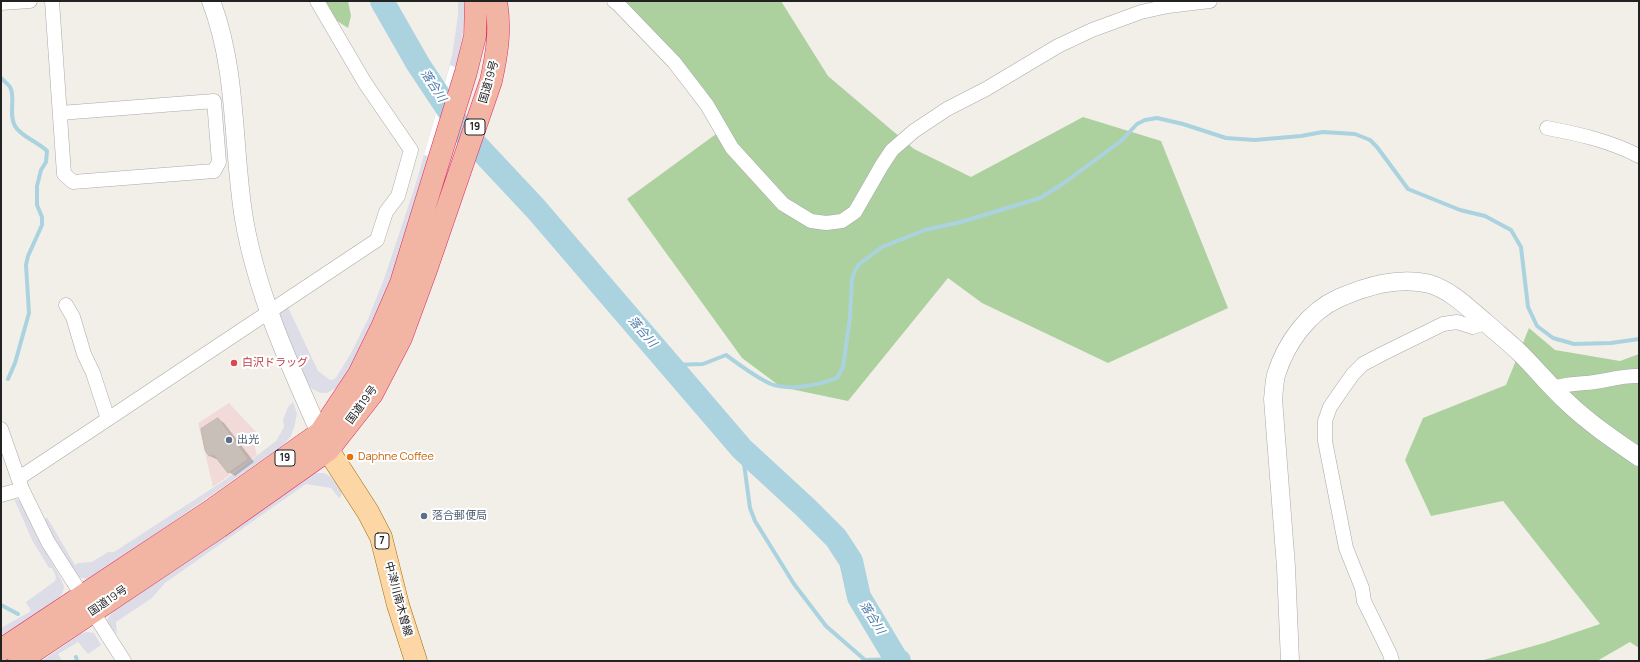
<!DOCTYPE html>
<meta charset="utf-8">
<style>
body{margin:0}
#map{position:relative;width:1640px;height:662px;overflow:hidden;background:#f2efe9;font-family:Manrope,sans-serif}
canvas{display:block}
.frame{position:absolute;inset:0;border:2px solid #222;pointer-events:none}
</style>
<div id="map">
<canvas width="1640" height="662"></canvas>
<div class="frame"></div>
</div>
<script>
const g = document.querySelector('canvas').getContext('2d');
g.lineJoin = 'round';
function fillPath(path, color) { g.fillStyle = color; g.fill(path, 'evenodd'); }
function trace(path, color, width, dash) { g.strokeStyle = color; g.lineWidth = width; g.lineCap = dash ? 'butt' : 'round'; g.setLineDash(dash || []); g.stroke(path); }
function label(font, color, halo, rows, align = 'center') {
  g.font = font + ' Manrope,"Noto Sans JP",sans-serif'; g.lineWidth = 4; g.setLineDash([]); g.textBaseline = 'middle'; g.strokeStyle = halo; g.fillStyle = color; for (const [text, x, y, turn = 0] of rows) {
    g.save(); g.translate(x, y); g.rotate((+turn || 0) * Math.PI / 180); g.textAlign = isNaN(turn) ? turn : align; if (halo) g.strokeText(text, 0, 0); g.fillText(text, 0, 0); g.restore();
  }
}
fillPath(new Path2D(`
 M229,403L256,432L255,448L257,455L213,487L198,423Z`), '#f2dad9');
fillPath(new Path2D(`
 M321,1H348L351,16L348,28L331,17Z
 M621,1H781L828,76L914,149L971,177L1083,117L1161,141L1228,308L1108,363L982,303L948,278L848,401L781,387L742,358L627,199L727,126L704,89L670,48Z
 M1529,328L1555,350L1620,361L1639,354V648L1630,642L1597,661H1480L1544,643L1600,624L1503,501L1431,516L1405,460L1423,418L1506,385Z`), '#add19e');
fillPath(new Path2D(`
 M458,1H464L465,6L463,32L458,58L396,264L382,303L359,355L336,388L327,393H321L312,389L305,380L279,313L286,303L318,371L330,380L335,379L350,355L369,317L385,276L416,183L452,56L458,15Z
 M293,402L297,413L295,424L291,436L283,445L101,572L89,579L80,578L76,575L45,524L44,520L47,517L75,565L78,563L92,562L108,552H114L225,480L276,441L284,427L283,420L288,407Z
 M316,473H324L330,476L342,491L341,496L339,498L331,488L306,484L165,583L152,598L116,622L117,634L108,624L107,620L113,611L206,549L310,476Z
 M14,499L21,501L36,535L58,573L64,586L63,592L59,598L23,623L1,635V628L31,611L26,602L55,581L56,577L52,568H49L33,542Z
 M87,632L94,633L101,645L88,654L78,642L58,654L62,661H42L80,634Z`), '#dddde8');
fillPath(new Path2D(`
 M450,65L474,75L446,162L424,155Z`), '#fff');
fillPath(new Path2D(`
 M218,419L224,423L254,462L235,476L229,472L218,459H216L210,456Z`), '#0003');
trace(new Path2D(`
 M1,78C4,81 8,84 10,87C16,97 8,114 15,126C20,136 38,142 47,151L46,162L41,170L37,186V205L42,217V225L28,256L26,265L29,313L15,363L8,379
 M671,365L703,364L726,355C740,365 755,377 771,384C789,391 819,385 837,378L843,367L850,317L852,278L858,265L882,247L925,230L961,222L1040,198L1064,183L1121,141L1137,124L1145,120L1157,118L1183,124L1226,138L1255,140L1301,136L1323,132L1355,134L1370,140L1377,147L1408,189L1460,210L1485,216L1511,230L1521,247L1528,307L1537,326L1553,338L1574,344L1611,343L1639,339
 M742,449L750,508L755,521L794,584L826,626L865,660L896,659
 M1,605L18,614
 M76,657L77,661`), '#aad3df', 4);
trace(new Path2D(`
 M382,1L418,64L461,129L536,209L742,449L805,507L836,538L851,561L859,597L896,659L899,661`), '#aad3df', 24);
const building = new Path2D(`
 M218,418L248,459L228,473L214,455L209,456L205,450L201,429Z`);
fillPath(building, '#c7bfb8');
trace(building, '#c4b6ab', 1);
const minor = new Path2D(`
 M52,1L64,174L73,182L214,171L219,162L214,101L60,113
 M614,1L618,4L674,62L707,105L732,148L783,204L811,221L826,223L842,221L855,212L882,165L892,150L914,131L947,109L986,89L1058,46L1092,30L1141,12L1168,6L1210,1
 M1,3L30,1
 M1547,128C1579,134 1610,141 1639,156
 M1553,388C1565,384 1573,384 1585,383C1603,382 1621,375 1639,376
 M108,419L377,240L386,212L398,196L411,150L365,83L317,1
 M1,429L22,489L48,542L124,661
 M19,478L108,419L93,373L84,354L73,317L66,305
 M1,495L22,489
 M1392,661L1390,654L1364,601L1362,588L1346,548L1325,441V421L1330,407L1341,391L1353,374L1363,364L1382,354L1443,324L1457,322L1473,327L1485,323`);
const tertiary = new Path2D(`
 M211,1C238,71 232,147 244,219C257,294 289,364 320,433
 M1290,661L1286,567L1273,399C1274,392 1274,383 1276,375C1286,343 1308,312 1339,298C1367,286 1399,276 1430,284C1452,291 1468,308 1485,322C1497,333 1509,342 1521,354C1537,370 1551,387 1567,402C1589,423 1614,440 1639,457`);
const primary = new Path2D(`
 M320,433L328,450L368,512L381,537L398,605L416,661`);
const trunk = new Path2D(`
 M1,650L209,512L320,433L359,374L382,327L401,283L466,72L475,36L476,1
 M19,661L219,527L328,450L372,394L401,338L426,270L491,81C497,54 501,29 496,1`);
trace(minor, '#a9a9a9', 15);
trace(tertiary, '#a9a9a9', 19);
trace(primary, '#a06b00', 23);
trace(trunk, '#dc2a67', 23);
trace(minor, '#fff', 14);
trace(tertiary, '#fff', 18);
trace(primary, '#fcd6a4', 22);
trace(trunk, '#f2b4a3', 22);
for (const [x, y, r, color] of [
 [234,363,4,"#e0444e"],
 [229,440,4,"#5c6f8a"],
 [350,457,4,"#e8710a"],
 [424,516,4,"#5c6f8a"]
]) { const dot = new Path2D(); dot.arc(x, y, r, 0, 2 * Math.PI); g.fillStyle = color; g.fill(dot); trace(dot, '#fff', 1.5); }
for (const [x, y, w] of [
 [475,127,20],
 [285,458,20],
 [382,541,14]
]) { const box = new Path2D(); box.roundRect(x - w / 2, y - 8, w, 16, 3); g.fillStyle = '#fff'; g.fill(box); trace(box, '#222', 1); }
label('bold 10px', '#222', null, [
 ["19",475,127],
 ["19",285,458],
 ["7",382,541]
]);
label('11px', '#222', '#fff', [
 ["国道19号",489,82,-74],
 ["国道19号",362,405,-54],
 ["中津川南木曽線",398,599,75],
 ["国道19号",108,601,-34]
]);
label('11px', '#be3a42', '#fff', [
 ["白沢ドラッグ",242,363]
], 'left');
label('11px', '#4e5e75', '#fff', [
 ["出光",237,440],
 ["落合郵便局",432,516]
], 'left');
label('11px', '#c56008', '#fff', [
 ["Daphne Coffee",358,457]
], 'left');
label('italic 12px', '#4a7aab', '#fff', [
 ["落合川",433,86,57],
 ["落合川",642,332,49],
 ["落合川",872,618,58]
]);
</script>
